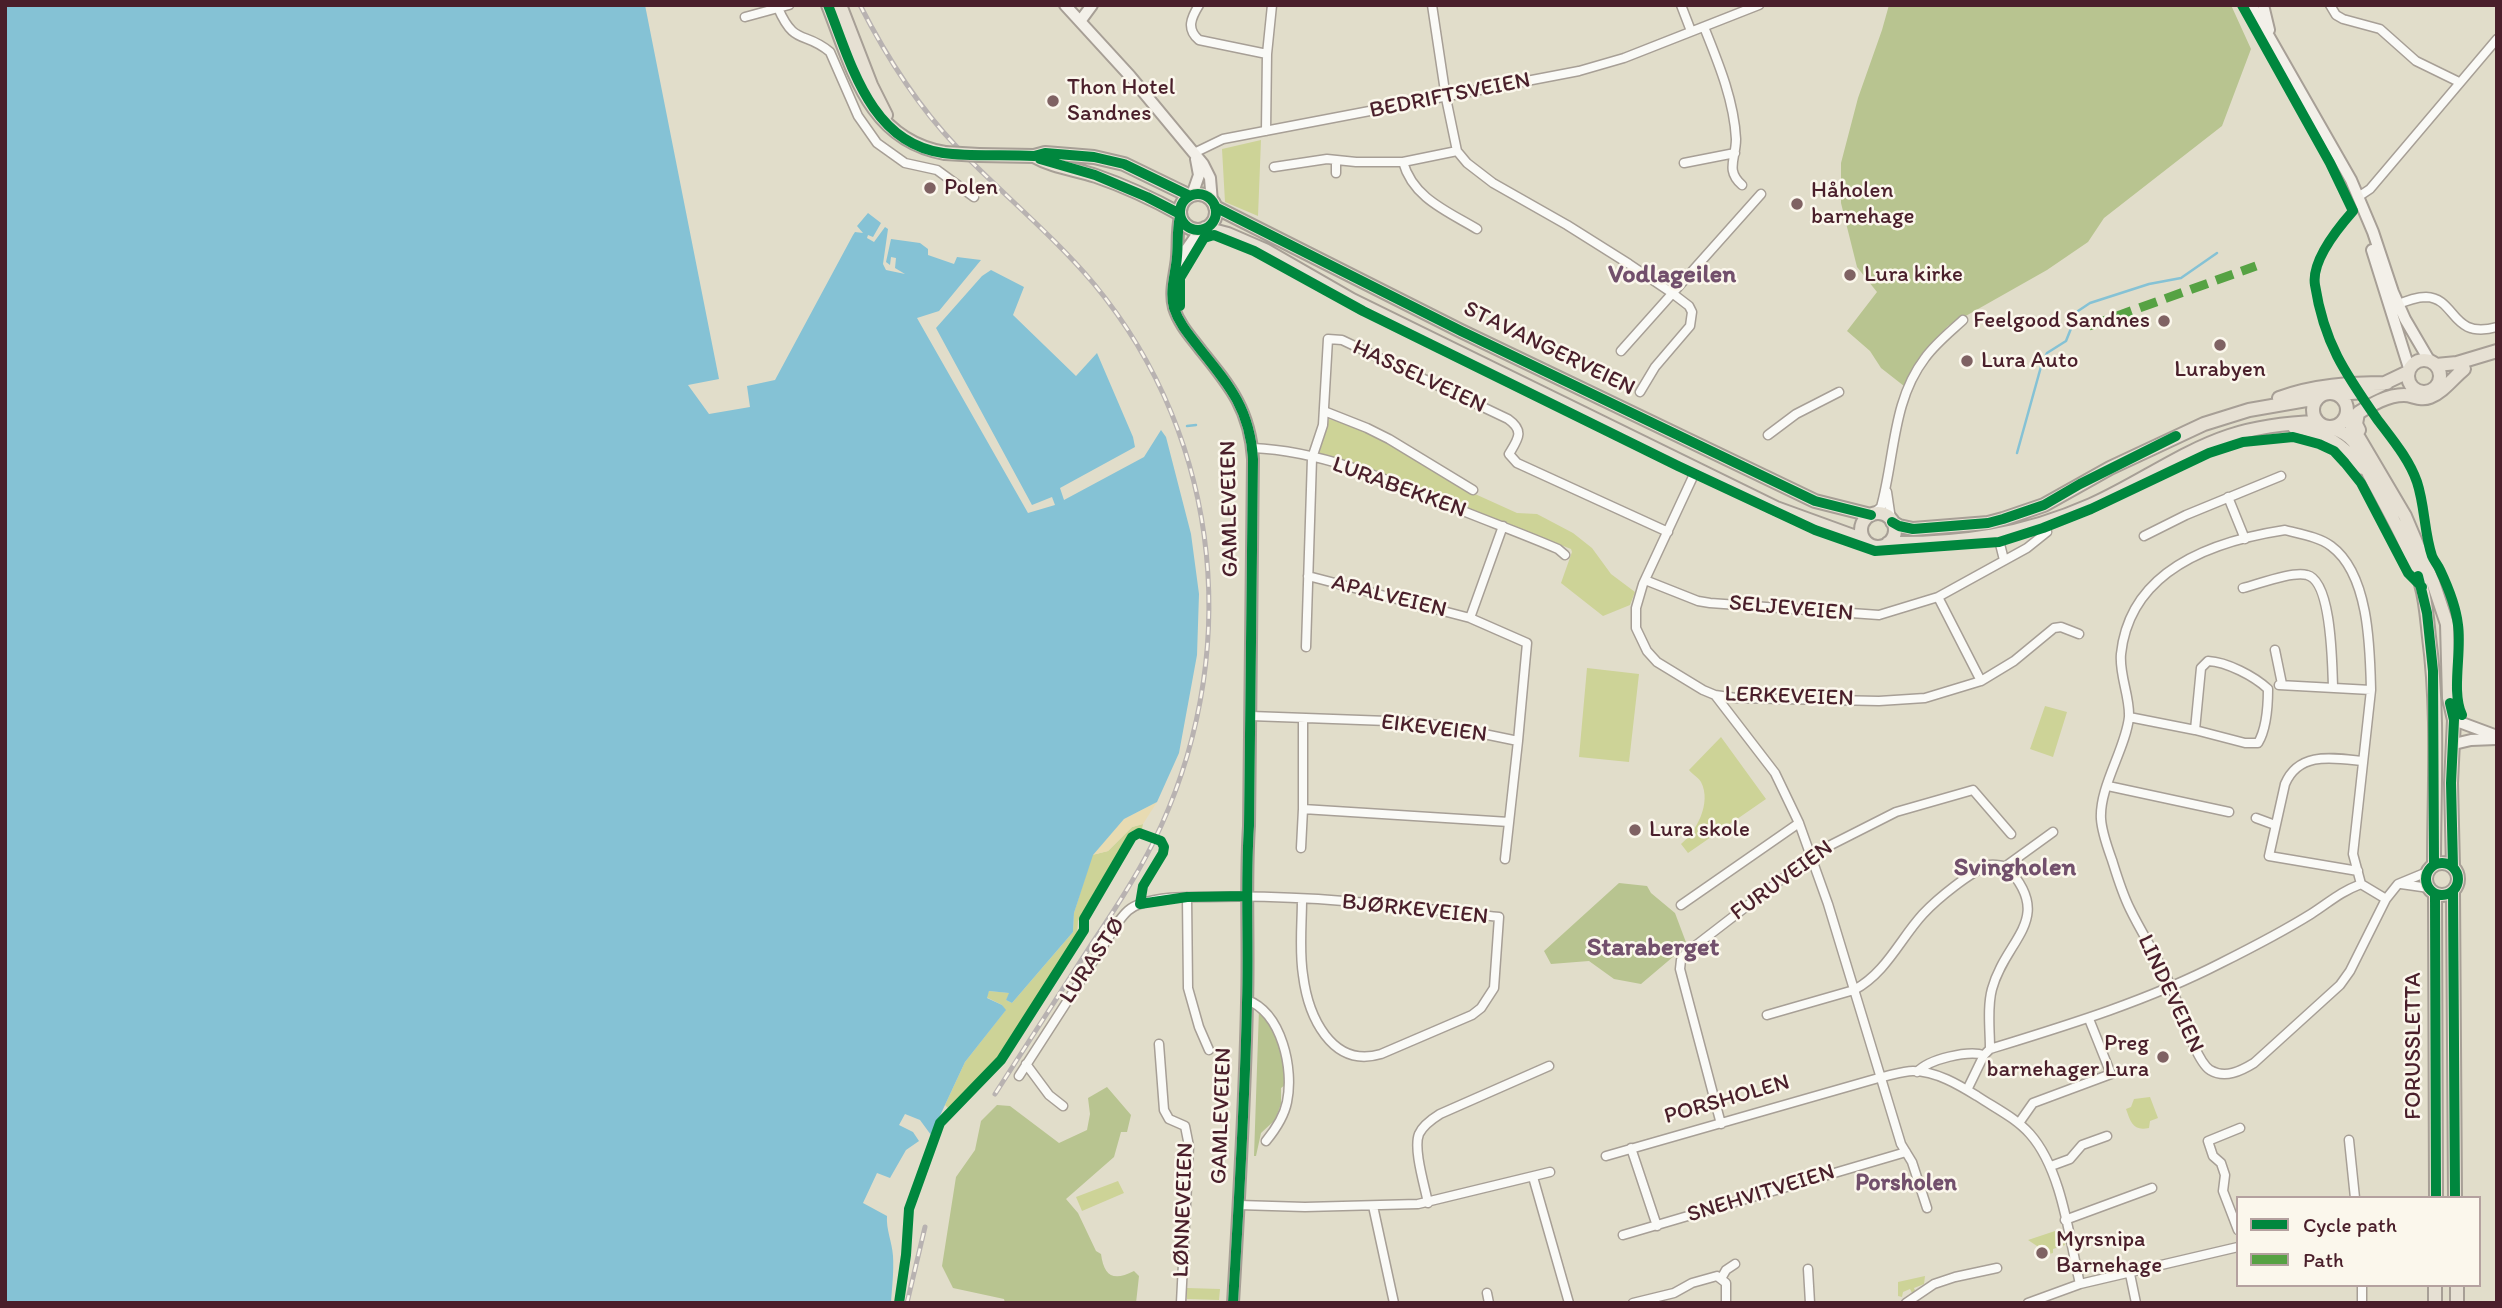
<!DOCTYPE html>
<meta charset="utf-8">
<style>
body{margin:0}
#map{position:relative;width:2502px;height:1308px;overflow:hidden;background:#e1ddca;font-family:Itim,sans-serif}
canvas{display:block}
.frame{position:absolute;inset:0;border:7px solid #4a1f2b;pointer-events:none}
.legend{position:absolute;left:2236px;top:1196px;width:245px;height:91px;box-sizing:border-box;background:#fbf7ec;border:2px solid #b4a19f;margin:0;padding:9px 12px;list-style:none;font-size:21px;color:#4a1f2b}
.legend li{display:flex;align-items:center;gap:14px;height:35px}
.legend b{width:35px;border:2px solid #b4a19f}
</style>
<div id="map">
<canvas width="2502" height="1308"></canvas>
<div class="frame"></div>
<ul class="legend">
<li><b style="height:9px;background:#00873e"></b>Cycle path</li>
<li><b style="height:9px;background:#56a243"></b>Path</li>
</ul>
</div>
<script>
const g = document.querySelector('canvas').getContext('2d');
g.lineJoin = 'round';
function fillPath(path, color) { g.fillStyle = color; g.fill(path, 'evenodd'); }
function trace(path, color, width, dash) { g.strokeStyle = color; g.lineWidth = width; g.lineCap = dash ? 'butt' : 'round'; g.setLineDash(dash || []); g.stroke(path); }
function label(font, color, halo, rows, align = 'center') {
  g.font = font + ' Itim,sans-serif'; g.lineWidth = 5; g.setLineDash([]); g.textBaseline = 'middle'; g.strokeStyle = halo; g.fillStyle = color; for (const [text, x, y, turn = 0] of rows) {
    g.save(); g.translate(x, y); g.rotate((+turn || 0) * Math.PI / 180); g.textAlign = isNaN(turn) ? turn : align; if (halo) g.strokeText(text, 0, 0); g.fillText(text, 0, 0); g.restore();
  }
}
fillPath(new Path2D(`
 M1261,140L1258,216L1225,202L1222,149Z
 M1329,419L1375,434L1475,494L1517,513L1537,514L1573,533L1592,548L1611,574L1635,592L1630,605L1603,616L1561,583L1572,552L1571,549L1393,480L1319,454Z
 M1587,668L1639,674L1629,762L1579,757Z
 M2045,706L2067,712L2053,757L2030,749Z
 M1721,737L1766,799L1688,853L1681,844C1696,832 1712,803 1701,782C1699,778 1692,774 1689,770Z
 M1143,824L1142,829L1134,830L1128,835L1078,921L1077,934L996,1061L950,1110L945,1105L965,1062L1005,1011L1002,1005L986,997L989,991L1010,993L1006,1000L1012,1003L1073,932L1074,913L1092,855L1108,851L1132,827Z
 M2150,1097L2158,1118L2150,1121L2149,1128C2133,1131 2131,1123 2126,1109L2131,1107L2134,1099Z
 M1118,1181L1124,1193L1082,1211L1076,1197Z
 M2061,1229L2065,1245L2053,1249V1253L2042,1256L2037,1246L2028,1240Z
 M1925,1276L1924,1284L1914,1288L1916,1293L1913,1295L1910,1289L1903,1292L1902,1297L1898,1296V1282Z
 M1187,1288L1220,1289L1219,1300L1187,1299Z`), '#cdd397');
fillPath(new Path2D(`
 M1889,5H2231L2251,49L2222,126L2104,218L2088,242L2047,270L1948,326L1923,353L1904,386L1881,368L1870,351L1847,331L1877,292L1857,267L1841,203V163L1858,98L1882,30Z
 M1619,883L1647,886L1651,893L1675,913L1687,945L1641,984L1614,979L1589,961L1551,964L1544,951Z
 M1259,1009C1277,1031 1286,1057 1285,1085L1281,1088V1104L1275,1120L1261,1133L1256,1156H1254Z
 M1107,1087L1131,1115L1127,1132H1121L1114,1157L1066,1199L1078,1213L1096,1251L1101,1254C1104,1276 1113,1282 1134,1271L1139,1276L1136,1303H1005L1004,1299L953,1288L942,1266L956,1177L975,1150L981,1121L997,1105L1010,1106L1059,1143L1087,1130L1090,1114L1088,1098Z`), '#b8c490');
fillPath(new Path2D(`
 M1157,802L1143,824L1132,827L1108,851L1092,855L1124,819Z`), '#e8dbb2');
fillPath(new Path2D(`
 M5,5H645L719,379L688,385L709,414L750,407L747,386L775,380L853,235L855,232L863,233L857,226L868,213L881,223L873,237L868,235L867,238L874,242L885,227L888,229L883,264L886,270L905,274L895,268L896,258L891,257L890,265L886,262L891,239L920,243L928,249V255L954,264L957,257L981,260L939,311L917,318L1028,513L1055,505L1052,497L1032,505L936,328L982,276L991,270L1024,287L1013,315L1076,376L1097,353L1133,437L1135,447L1060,488L1064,500L1144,457L1161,430L1166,437L1191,534L1199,594L1197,655L1179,753L1157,802L1124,819L1093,855L1074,913L1073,932L1012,1003L1006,1000L1009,993L989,991L987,998L1002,1005L1006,1010L965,1062L931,1135L920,1120L905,1114L899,1125L913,1132L919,1141L906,1150L890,1178L877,1173L863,1203L887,1216C886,1230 892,1241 893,1256C894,1271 892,1287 891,1303H5Z`), '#85c2d5');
trace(new Path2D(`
 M1187,426L1196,425
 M2017,453L2042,363L2047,353L2066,341L2078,311L2090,303L2149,284L2181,278L2217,253`), '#85c2d5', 2.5);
const street = new Path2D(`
 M1199,5C1191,18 1186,29 1199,40L1267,54
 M1432,5L1446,98L1457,151L1467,163L1493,183L1567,225L1629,264L1672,293L1689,306L1692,312L1690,326L1655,367L1640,392
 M1681,5L1691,31
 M2330,5L2336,15L2343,19L2380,29L2416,61L2459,82
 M778,8C795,47 804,30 830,52L858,116L877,143L905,163L937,170L974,197
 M745,17L789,5
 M1704,27C1718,62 1734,100 1736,139C1736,159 1725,170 1742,185
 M1266,131L1267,54L1272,5
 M1194,153L1223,139L1579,71L1624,58L1759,5
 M1403,162C1413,198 1447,211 1477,229
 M1684,163L1735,153
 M1274,167L1327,159L1356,162H1403L1457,151
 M1336,173V160
 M2358,197L2370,189L2497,39
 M2394,306C2403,302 2416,297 2426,297C2457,298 2450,340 2497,327
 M1621,351L1761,194
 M1324,411L1367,428L1389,439L1473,490
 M1768,435L1796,414L1839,392
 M1253,448C1327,451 1400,485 1468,513C1498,525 1528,536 1558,549L1565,555
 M1697,468L1643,584L1636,608V628L1647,651L1657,662L1703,690L1715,695L1736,698L1879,701L1925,698L1981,681L2014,661L2054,628L2061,627L2079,634
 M1887,492L1891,519
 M2228,497L2245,539
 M1874,513L1881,507C1895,457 1892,401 1925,358C1935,344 1950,332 1963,320
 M2285,530C2300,534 2319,537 2331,546C2369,574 2370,647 2371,690L2353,854L2361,884L2386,899L2350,971L2340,985L2254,1063C2241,1071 2225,1079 2210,1070C2195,1060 2180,1007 2172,989C2161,962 2143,936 2130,909C2122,893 2117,876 2112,860C2107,846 2102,833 2101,819C2099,787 2126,748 2129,717C2130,696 2119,675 2121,654C2130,570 2213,541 2285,530Z
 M1998,536L2004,560
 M2144,536L2186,515L2281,476
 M1645,580L1698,601L1710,603L1879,615L1938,597L2027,548L2047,532
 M2243,588C2259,584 2292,571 2307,575C2332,581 2332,664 2333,686
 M1938,597L1981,681
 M1470,618L1503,526
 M1306,647L1312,458L1323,425L1328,339L1342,340L1508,419C1525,431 1518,439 1509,454L1517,463L1668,532
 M2275,650L2282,684
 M2279,685L2371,690
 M1715,695L1775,773L1799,823L1828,904L1901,1144L1912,1162L1927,1208
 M1251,716L1415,722L1445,726L1518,741L1527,643L1470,618L1308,576
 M2129,717L2195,730L2245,743H2258C2267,728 2268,705 2268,689C2254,676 2227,662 2208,661L2201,668L2195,730
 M1303,718V809L1509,822
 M2108,786L2229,812
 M2256,818L2275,825
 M1301,848L1303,809
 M1505,859L1518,741
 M2006,866L2053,832
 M2358,871L2269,856L2285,784C2299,751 2333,758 2363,761
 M2401,884L2429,888
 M1187,897L1188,988L1199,1027L1209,1050
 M2386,899L2398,884L2427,872
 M1681,905L1799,823
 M1247,1000C1282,1013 1294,1069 1287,1102C1284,1117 1275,1130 1266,1141
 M1767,1015L1854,990C1886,973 1900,939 1923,914C1937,899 1971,871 1990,865C1995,864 2001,866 2006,866C2056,919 2006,938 1992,989C1987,1007 1990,1030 1990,1049
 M1159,1044L1164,1110L1169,1119L1185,1126L1189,1146L1181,1303
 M1026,1064L1049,1095L1063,1106
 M1917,1072C1929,1059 1968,1050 1984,1055
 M1019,1076L1119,921C1125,913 1130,907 1140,904C1161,896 1187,897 1209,897C1305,894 1403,906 1499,917L1494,988L1481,1008L1472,1015L1381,1054C1331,1069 1308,1015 1303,975C1299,950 1302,924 1302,899
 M1967,1090L1984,1055L1990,1049C2068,1025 2147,1001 2221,963C2251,948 2282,932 2311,914C2330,902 2338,893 2361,884
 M2019,1123L2033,1103L2111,1074L2089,1019
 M1721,1124L1680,969L1681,960L1686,953L1817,852L1896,812L1973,790L2011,834
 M2349,1140L2355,1198
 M1631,1148L1657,1226
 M1606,1156L1882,1077C1892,1075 1903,1071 1913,1071C1936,1071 1959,1085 1977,1096C1995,1108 2016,1118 2030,1134C2062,1170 2069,1237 2080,1284
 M2051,1166L2070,1159L2082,1145L2107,1136
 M1533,1177L1569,1303
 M1428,1203C1425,1187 1413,1149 1419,1134C1423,1125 1432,1119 1440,1114L1549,1066
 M1239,1205L1305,1207L1418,1204L1550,1172
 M1373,1206L1394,1303
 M2065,1220L2152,1188
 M2238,1230L2223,1191L2225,1175L2221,1163L2213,1156L2208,1141L2240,1128
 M1623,1235L1906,1152
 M1808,1269L1810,1303
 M2130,1274L2136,1303
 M1722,1277L1726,1270L1735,1264
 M2362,1285V1303
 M1487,1293L1489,1303
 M1633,1303L1674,1293L1692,1283L1717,1276L1726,1283V1303
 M1906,1303L1934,1284L1955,1277L1997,1268
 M2028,1303L2080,1284L2238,1247`);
const secondary = new Path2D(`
 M1065,5L1130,76L1203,164L1210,178L1212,202
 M2251,5L2351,180L2373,232L2393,292L2405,319L2429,360
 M2263,5L2269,30
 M1081,20L1092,5
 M1192,195L1199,175L1196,159
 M1180,216C1176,235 1179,248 1176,265C1174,279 1170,293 1174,308C1179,324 1190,336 1200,349C1230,386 1250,410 1253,459L1249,826C1245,885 1249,943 1247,1003C1245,1103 1239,1203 1233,1303
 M2372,250L2409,368
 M1177,263L1201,229
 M2454,720L2497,736
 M2454,744L2471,740L2496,739`);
const primary = new Path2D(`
 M828,5C853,68 868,140 945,153
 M840,5L871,85L886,115
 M979,155L1034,156L1045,153L1094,157L1124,164L1190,196
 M1034,156C1053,167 1075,169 1096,176C1125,186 1153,199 1180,214
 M1180 212a18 18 0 1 1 36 0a18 18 0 1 1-36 0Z
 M1215,207L1461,331L1815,501L1871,515
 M1205,228L1228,234L1265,250L1352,300L1776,508L1864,540
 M2408 376a16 16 0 1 1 32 0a16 16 0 1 1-32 0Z
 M2436,365L2457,363L2497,351
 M2313 410a17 17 0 1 1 34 0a17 17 0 1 1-34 0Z
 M2336,394L2366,392L2408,372
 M2279,398C2314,385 2350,383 2387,383
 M2346,416L2405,516L2433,582L2447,624L2449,698L2454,720L2451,783L2453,867
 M2294,427C2324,431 2343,446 2363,468
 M2331,427C2363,440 2357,452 2371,478C2387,508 2412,552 2421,584C2426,601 2427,619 2429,637C2439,712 2434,789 2434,865
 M2359,430L2356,424L2358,413C2371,405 2387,395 2404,395C2413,395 2420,401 2430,397C2443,392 2453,378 2464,369
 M1861 530a17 17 0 1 1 34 0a17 17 0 1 1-34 0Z
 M1892,522L1899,526L1913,529L1988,523L2003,519L2044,505L2110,468L2204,424L2249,410L2318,398
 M1888,543C1961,544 2023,535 2091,505C2138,484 2181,452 2229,436C2259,426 2288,423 2318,422
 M2426 879a16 16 0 1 1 32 0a16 16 0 1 1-32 0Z
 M2453,891L2455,1198
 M2435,894L2436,1198
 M2457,1285V1303
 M2435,1303V1285`);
trace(street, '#a79f96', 11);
trace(secondary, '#a79f96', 14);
trace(primary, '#a79f96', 16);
trace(street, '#fafaf7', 8);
trace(secondary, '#f3f0e9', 10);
trace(primary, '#e6e0d3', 12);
const rail = new Path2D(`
 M860,5C886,56 916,104 956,146C1001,193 1052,234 1094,284C1225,442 1243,661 1153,843C1135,879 1113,912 1091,945C1059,995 1027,1044 995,1094
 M907,1303L925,1227`);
trace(rail, '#b8b2b1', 5);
trace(rail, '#fbf7ec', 2.5, [8]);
const primaryBridge = new Path2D(`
 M945,153L979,155`);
trace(primaryBridge, '#a79f96', 16, []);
trace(primaryBridge, '#e6e0d3', 12);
trace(new Path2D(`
 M2089,326L2256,266`), '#56a243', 9, [18, 9]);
trace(new Path2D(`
 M828,5C851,63 870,143 943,153C973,157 1004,154 1034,156L1045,153L1094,157L1124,164L1190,196
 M2242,5L2330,163L2353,211C2338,228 2311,261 2315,285C2324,343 2345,373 2377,419C2392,439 2409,459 2417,482C2425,506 2424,532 2432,556C2434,561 2438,565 2440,570C2448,587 2456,607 2458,625C2462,652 2451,692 2462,715
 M1040,159L1095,175L1147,197L1180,214
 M1180 212a18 18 0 1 1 36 0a18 18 0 1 1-36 0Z
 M1215,207L1461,331L1815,501L1871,515
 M1180,216C1176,235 1179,248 1176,265C1174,279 1170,293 1174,308C1179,324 1190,336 1200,349C1230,386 1250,410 1253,459L1249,826C1245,885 1249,943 1247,1003C1245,1103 1239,1203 1233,1303
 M1180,306V278L1204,238L1214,235L1254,251L1363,311L1678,466L1815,530L1875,551L1999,542L2043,528L2091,509L2209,453L2243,442L2293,437L2319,444L2334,451L2345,463L2361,483L2408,573L2422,587
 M1892,522L1899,526L1913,529L1988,523L2003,519L2044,505L2080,484L2176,436
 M2418,576L2427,613L2433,671L2434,865
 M2450,703L2454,720L2451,783L2453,867
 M2426 879a16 16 0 1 1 32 0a16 16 0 1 1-32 0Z
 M2453,891L2455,1198
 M2435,894L2436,1198
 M899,1303L906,1255L909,1209L940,1123L1001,1060L1084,930V919L1132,837L1139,833L1161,841L1164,847L1163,853L1143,886L1140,904L1187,897L1245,896`), '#00873e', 10);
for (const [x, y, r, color] of [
 [1053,101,7,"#7f6263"],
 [930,188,7,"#7f6263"],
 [1797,204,7,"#7f6263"],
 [1850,275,7,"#7f6263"],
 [2164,321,7,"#7f6263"],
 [2220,345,7,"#7f6263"],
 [1967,361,7,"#7f6263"],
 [1635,830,7,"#7f6263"],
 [2163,1057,7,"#7f6263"],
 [2042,1253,7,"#7f6263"]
]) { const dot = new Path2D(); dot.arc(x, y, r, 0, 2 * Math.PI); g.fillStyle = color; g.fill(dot); trace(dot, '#fbf7ec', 2.5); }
label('23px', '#4a1f2b', '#fbf7ec', [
 ["Thon Hotel",1067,88],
 ["Sandnes",1067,114],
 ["Polen",944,188],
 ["Håholen",1811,191],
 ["barnehage",1811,217],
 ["Lura kirke",1864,275],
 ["Feelgood Sandnes",2150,321,"right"],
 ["Lura Auto",1981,361],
 ["Lurabyen",2220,370,"center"],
 ["Lura skole",1649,830],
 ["Preg",2149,1044,"right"],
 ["barnehager Lura",2149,1070,"right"],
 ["Myrsnipa",2056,1240],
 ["Barnehage",2056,1266]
], 'left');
label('23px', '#4a1f2b', '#fbf7ec', [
 ["BEDRIFTSVEIEN",1450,96,-11],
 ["STAVANGERVEIEN",1549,349,26],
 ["HASSELVEIEN",1419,377,25],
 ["LURABEKKEN",1399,488,20],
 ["GAMLEVEIEN",1230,509,-91],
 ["APALVEIEN",1389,597,14],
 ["SELJEVEIEN",1791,609,5],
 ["LERKEVEIEN",1789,697,2],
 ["EIKEVEIEN",1434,729,7],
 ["FURUVEIEN",1782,881,-36],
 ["BJØRKEVEIEN",1415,910,6],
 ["LURASTØ",1093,961,-56],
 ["LINDEVEIEN",2170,994,65],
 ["FORUSSLETTA",2414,1046,-90],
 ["PORSHOLEN",1727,1100,-16],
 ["GAMLEVEIEN",1222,1116,-88],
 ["SNEHVITVEIEN",1761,1194,-17],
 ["LØNNEVEIEN",1184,1210,-88]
]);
label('bold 24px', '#72506c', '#fbf7ec', [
 ["Porsholen",1906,1184]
]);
label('bold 26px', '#72506c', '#fbf7ec', [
 ["Vodlageilen",1672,275],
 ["Svingholen",2015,868],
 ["Staraberget",1653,948]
]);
</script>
